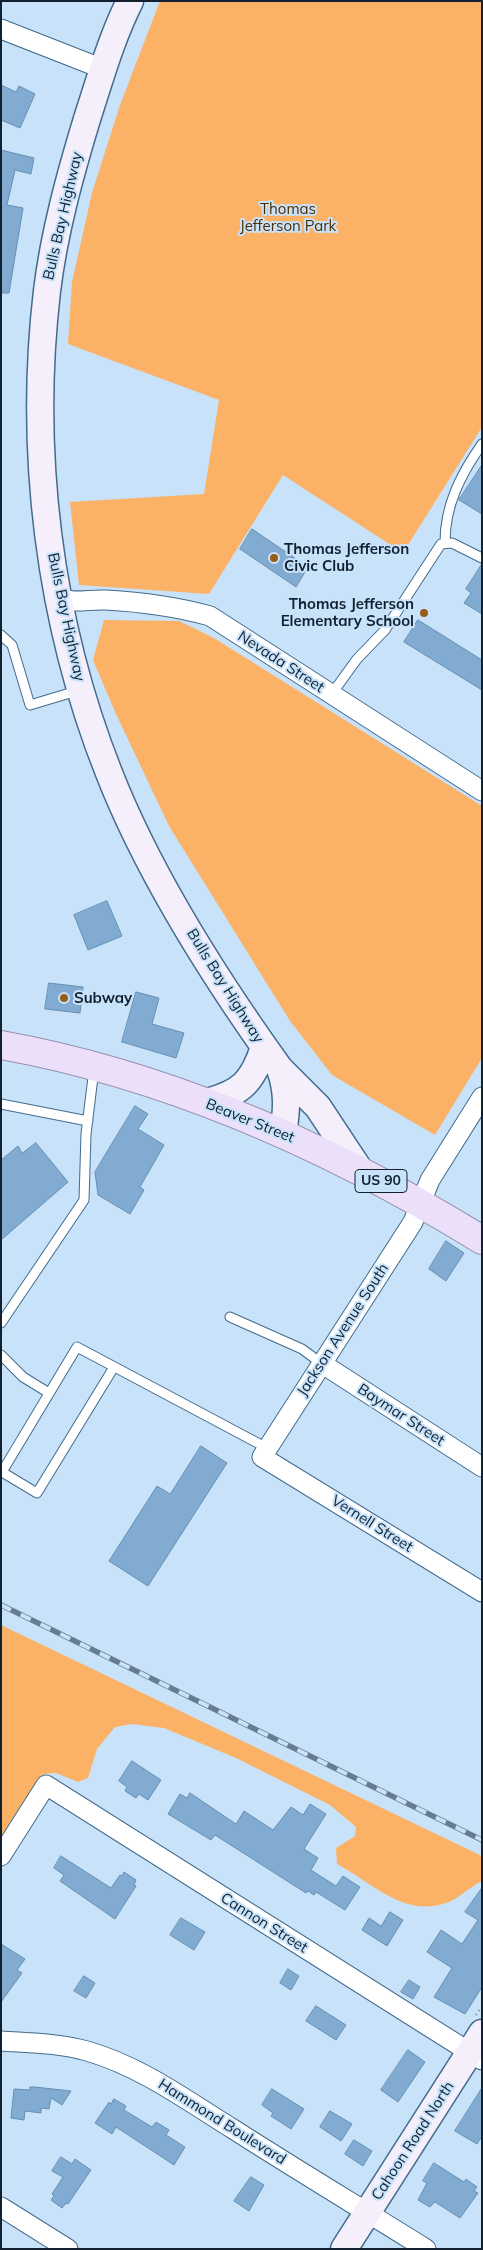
<!DOCTYPE html>
<style>
body{margin:0}
#map{position:relative;width:483px;height:2250px;overflow:hidden;background:#c8e2fa;font-family:Mulish,sans-serif}
canvas{display:block}
.frame{position:absolute;inset:0;border:2px solid #112130;pointer-events:none}
</style>
<div id="map">
<canvas width="483" height="2250"></canvas>
<div class="frame"></div>
</div>
<script>
const g = document.querySelector('canvas').getContext('2d');
g.lineJoin = 'round';
function fillPath(path, color) { g.fillStyle = color; g.fill(path, 'evenodd'); }
function trace(path, color, width, dash) { g.strokeStyle = color; g.lineWidth = width; g.lineCap = dash ? 'butt' : 'round'; g.setLineDash(dash || []); g.stroke(path); }
function label(font, color, halo, rows, align = 'center') {
  g.font = font + ' Mulish,sans-serif'; g.lineWidth = 4; g.setLineDash([]); g.textBaseline = 'middle'; g.strokeStyle = halo; g.fillStyle = color; for (const [text, x, y, turn = 0] of rows) {
    g.save(); g.translate(x, y); g.rotate((+turn || 0) * Math.PI / 180); g.textAlign = isNaN(turn) ? turn : align; if (halo) g.strokeText(text, 0, 0); g.fillText(text, 0, 0); g.restore();
  }
}
fillPath(new Path2D(`
 M160,1H482V427L403,553L283,475L209,594L79,585L70,502L204,494L219,400L68,344L72,282L92,193L120,105Z
 M104,620L179,621L214,638L482,806V1058L435,1135L332,1075L290,1021L169,826L116,714L93,660Z
 M1,1625L482,1856V1881C469,1887 459,1899 446,1903C404,1918 371,1882 337,1864L336,1848L355,1836L356,1827L330,1805L236,1758L164,1728L132,1724L115,1727L97,1749L88,1778L78,1782L56,1773L43,1774L1,1839Z`), '#fbb267');
const building = new Path2D(`
 M1,85L16,92L19,86L35,94L20,128L1,120Z
 M1,150L34,158L31,174L15,170L7,205L23,208L9,293H1Z
 M482,465V514L459,500Z
 M252,529L308,567L296,587L240,549Z
 M482,564V614L464,603L471,593L466,589Z
 M418,620L482,660V690L404,642Z
 M107,901L122,936L88,950L74,915Z
 M49,983L83,987L80,1013L45,1009Z
 M136,992L159,998L152,1024L184,1033L176,1058L122,1042Z
 M135,1106L148,1114L138,1129L164,1145L140,1187L144,1190L130,1214L98,1195L95,1172Z
 M36,1143L68,1182L1,1240V1160L18,1146L22,1153Z
 M446,1241L464,1253L446,1281L429,1269Z
 M201,1446L227,1463L148,1586L109,1561L157,1486L170,1494Z
 M132,1761L161,1780L148,1800L139,1794L136,1798L125,1791L127,1787L119,1781Z
 M190,1793L236,1824L244,1811L273,1830L291,1807L303,1815L310,1804L326,1814L304,1849L318,1858L311,1870L336,1886L343,1876L360,1887L345,1910L316,1892L314,1895L308,1891L306,1893L215,1835L211,1840L168,1814L180,1794L187,1798Z
 M61,1856L111,1888L120,1875L122,1876L124,1872L136,1880L134,1885L136,1886L115,1919L60,1881L64,1875L54,1868Z
 M482,1888V1987L465,2014L434,1997L452,1968L427,1952L441,1930L462,1944L478,1920L465,1912Z
 M390,1912L403,1920L387,1946L362,1930L369,1918L381,1926Z
 M181,1918L205,1932L194,1950L170,1935Z
 M1,1944L25,1959L17,1970L22,1973L1,2002Z
 M288,1969L299,1976L291,1990L280,1983Z
 M84,1976L95,1983L86,1998L74,1991Z
 M409,1980L420,1987L413,1999L401,1992Z
 M316,2006L346,2025L336,2040L306,2021Z
 M408,2050L425,2062L398,2102L381,2090Z
 M30,2087H35L71,2091L62,2105L51,2098L49,2109L41,2108V2113L25,2111L24,2120L11,2118L14,2089L30,2090Z
 M482,2088V2136L477,2144L455,2131Z
 M272,2089L304,2109L291,2129L271,2116L273,2113L262,2105Z
 M114,2099L126,2106L124,2110L152,2127L156,2122L169,2130L166,2135L185,2147L174,2165L116,2127L112,2134L95,2123L109,2102L111,2104Z
 M330,2111L352,2124L341,2141L320,2127Z
 M354,2140L372,2151L363,2166L345,2154Z
 M61,2157L72,2164L75,2159L91,2170L68,2204L66,2203L62,2208L51,2200L54,2196L52,2194L63,2177L52,2171Z
 M434,2163L464,2182L466,2179L477,2187L474,2191L478,2193L460,2218L435,2202L430,2207L418,2200L427,2183L423,2181Z
 M251,2177L264,2185L249,2211L234,2201Z`);
fillPath(building, '#81abd0');
trace(building, '#658fb3', 1);
const lane = new Path2D(`
 M445,542C445,505 461,474 482,444
 M1,635L12,645L30,705L80,690
 M331,695L357,659L385,630L441,544L452,543L482,558
 M1,1104L88,1121
 M230,1317L302,1349L321,1363
 M1,1323L84,1200L86,1134L94,1069
 M1,1355L23,1377L49,1393
 M114,1367L37,1493L2,1472L77,1347L267,1448`);
const street = new Path2D(`
 M1,29L103,69
 M59,598C75,604 89,599 106,600C143,602 174,606 210,616L482,791
 M482,1097L430,1180L413,1222L262,1457L482,1592
 M321,1363L482,1467
 M1,1856L46,1785L482,2060
 M1,2041C30,2043 59,2043 87,2051C142,2067 186,2100 233,2129C297,2170 362,2209 426,2249
 M1,2207L68,2249`);
const secondary = new Path2D(`
 M130,1C111,39 100,79 87,119C70,175 54,233 47,291C28,452 49,622 109,773C149,875 216,980 280,1069C288,1092 287,1109 283,1134
 M280,1069L318,1107L359,1169
 M207,1102C242,1093 253,1081 264,1047
 M344,2249L482,2033`);
const primary = new Path2D(`
 M1,1045C173,1076 334,1149 482,1240`);
trace(lane, '#426b8d', 11);
trace(street, '#426b8d', 21);
trace(secondary, '#426b8d', 29);
trace(primary, '#968fb0', 30);
trace(new Path2D(`
 M476,2015L482,2006`), '#7d93a8', 3, [1, 4]);
trace(lane, '#fff', 9);
trace(street, '#fff', 19);
trace(secondary, '#f5effc', 26);
trace(primary, '#ebdff9', 28);
const rail = new Path2D(`
 M1,1605L482,1840`);
trace(rail, '#677c8f', 5.5);
trace(rail, '#c8e2fa', 4, [11]);
for (const [x, y, r, color] of [
 [274,558,5,"#965d18"],
 [424,613,5,"#965d18"],
 [64,998,5,"#965d18"]
]) { const dot = new Path2D(); dot.arc(x, y, r, 0, 2 * Math.PI); g.fillStyle = color; g.fill(dot); trace(dot, '#c8e2fa', 2); }
for (const [x, y, w] of [
 [381,1181,52]
]) { const box = new Path2D(); box.roundRect(x - w / 2, y - 11.5, w, 23, 4); g.fillStyle = '#c8e2fa'; g.fill(box); trace(box, '#112130', 1); }
label('bold 14px', '#112130', null, [
 ["US 90",381,1181]
]);
label('15px', '#4f2c00', '#c8e2fa', [
 ["Thomas",288,209],
 ["Jefferson Park",288,226]
]);
label('15px', '#112130', '#c8e2fa', [
 ["Bulls Bay Highway",63,216,-77],
 ["Bulls Bay Highway",66,617,78],
 ["Nevada Street",281,662,33],
 ["Bulls Bay Highway",225,986,58],
 ["Beaver Street",250,1121,22],
 ["Jackson Avenue South",343,1330,-57],
 ["Baymar Street",401,1415,33],
 ["Vernell Street",372,1524,32],
 ["Cannon Street",264,1923,32],
 ["Hammond Boulevard",222,2122,32],
 ["Cahoon Road North",413,2141,-57]
]);
label('bold 15px', '#112130', '#c8e2fa', [
 ["Thomas Jefferson",284,549],
 ["Civic Club",284,566],
 ["Thomas Jefferson",414,604,"right"],
 ["Elementary School",414,621,"right"],
 ["Subway",74,998]
], 'left');
</script>
